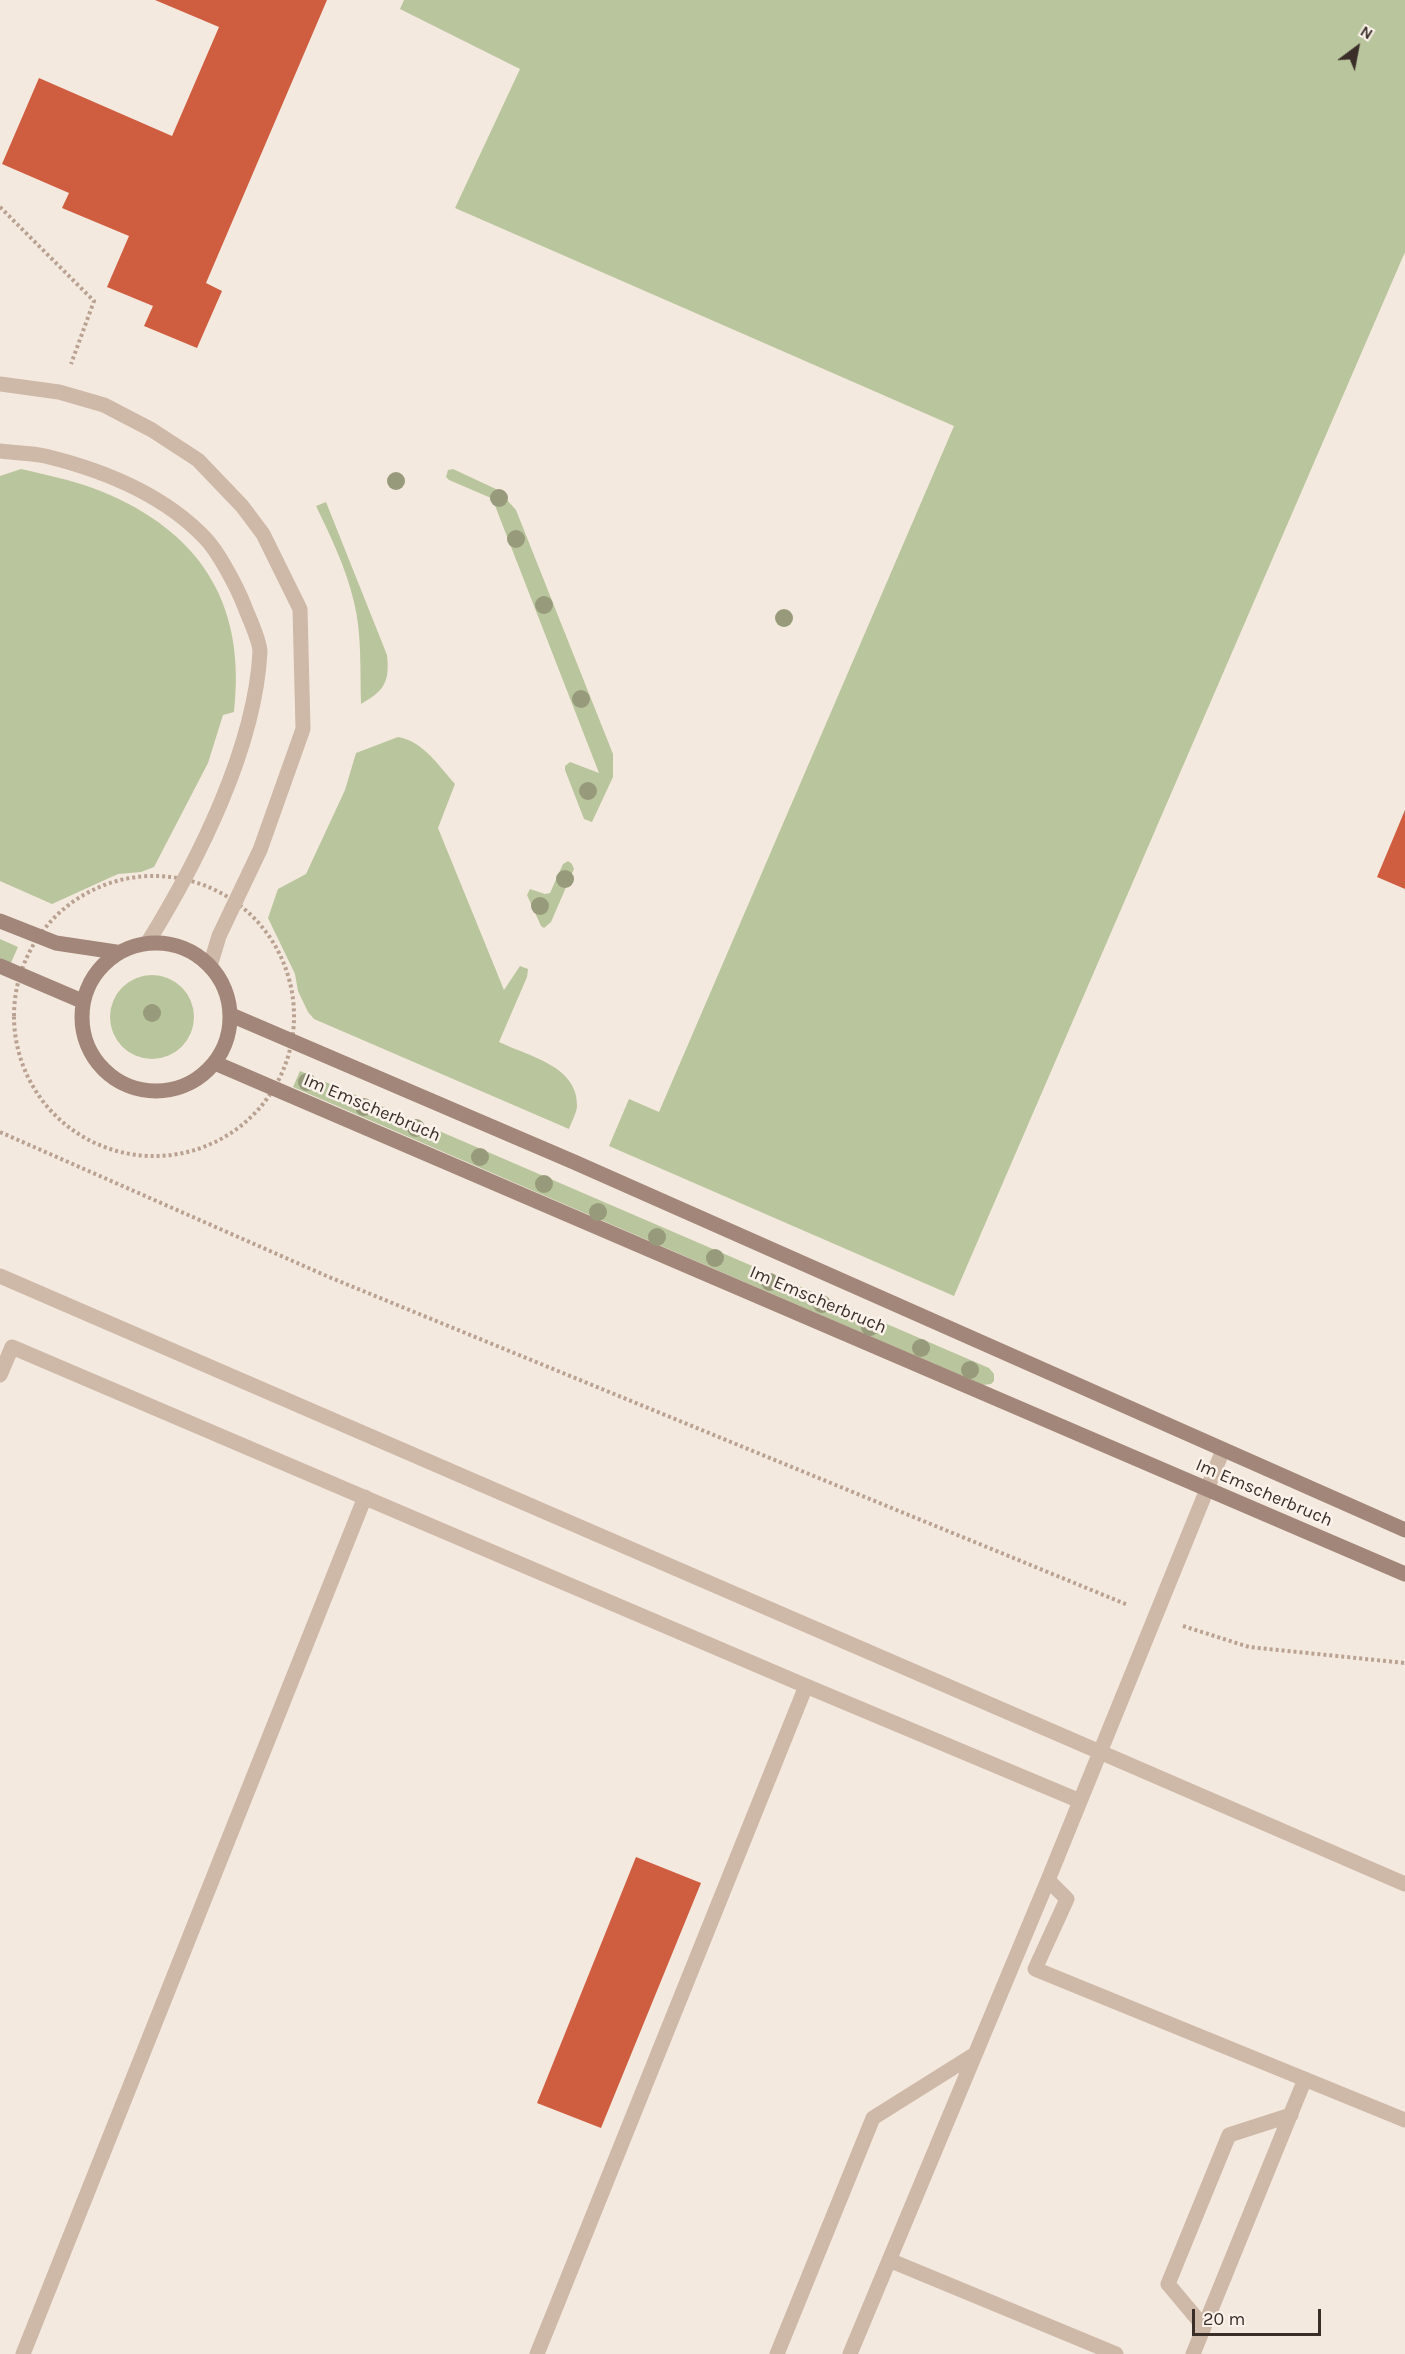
<!DOCTYPE html>
<style>
body{margin:0}
#map{position:relative;width:1405px;height:2354px;overflow:hidden;background:#f4e9de;font-family:Karla,sans-serif}
canvas{display:block}
.north{position:absolute;left:1327px;top:18px;width:60px;height:60px;-webkit-text-stroke:4px #fbf3eb;paint-order:stroke;rotate:32deg;font-size:16px;font-weight:700;line-height:24px;text-align:center;color:#3a2e29}
.north::after{content:'';display:block;margin:auto;width:21px;height:27px;background:#3a2e29;clip-path:polygon(50% 0,100% 100%,50% 72%,0 100%)}
.scale{position:absolute;left:1192px;top:2309px;width:129px;height:27px;box-sizing:border-box;border:3px solid #3a2e29;border-top:0;padding-left:8px;font-size:18px;line-height:21px;white-space:nowrap;color:#3a2e29;-webkit-text-stroke:4px #fbf3eb;paint-order:stroke}
</style>
<div id="map">
<canvas width="1405" height="2354"></canvas>
<div class="north">N</div>
<div class="scale">20 m</div>
</div>
<script>
const g = document.querySelector('canvas').getContext('2d');
g.lineJoin = 'round';
function fillPath(path, color) { g.fillStyle = color; g.fill(path, 'evenodd'); }
function trace(path, color, width, dash) { g.strokeStyle = color; g.lineWidth = width; g.lineCap = dash ? 'butt' : 'round'; g.setLineDash(dash || []); g.stroke(path); }
function label(font, color, halo, rows, align = 'center') {
  g.font = font + ' Karla,sans-serif'; g.lineWidth = 5; g.setLineDash([]); g.textBaseline = 'middle'; g.strokeStyle = halo; g.fillStyle = color; for (const [text, x, y, turn = 0] of rows) {
    g.save(); g.translate(x, y); g.rotate((+turn || 0) * Math.PI / 180); g.textAlign = isNaN(turn) ? turn : align; if (halo) g.strokeText(text, 0, 0); g.fillText(text, 0, 0); g.restore();
  }
}
fillPath(new Path2D(`
 M404,0H1405V252L954,1296L609,1146L629,1099L659,1112L954,426L455,208L520,69L400,9Z
 M21,469C51,476 82,482 110,495C205,537 246,609 234,712L223,715L208,763L154,867L141,872L118,874L52,904L0,881V476Z
 M453,469L498,490L516,510L613,754V777L592,822L584,819L565,770V766L570,762L599,773L494,503L491,498L449,480L446,477L448,470Z
 M326,502L387,655C390,682 384,691 361,704C360,671 362,634 354,602C346,568 331,537 316,506Z
 M398,737C423,741 439,766 455,784L438,828L504,990L520,966L528,969L527,977L499,1042C528,1056 579,1066 577,1107C576,1114 571,1123 569,1129L314,1019L308,1012L298,991L295,974L268,918L278,889L306,874L345,790L356,753Z
 M568,861L572,864L574,869L551,922L544,928L541,926L527,895L530,889L545,894L550,893L563,864Z
 M0,939L18,947L10,965L0,961Z
 M110 1017a42 42 0 1 1 84 0a42 42 0 1 1-84 0Z
 M300,1071L989,1368L994,1374V1381L991,1384L983,1385L293,1087Z`), '#b9c59c');
fillPath(new Path2D(`
 M155,0H327L206,283L222,291L197,348L144,326L153,306L107,287L129,236L62,208L69,193L2,164L39,78L172,136L219,27Z
 M1405,810V889L1377,877Z
 M636,1857L701,1883L601,2128L537,2103Z`), '#cf5e41');
trace(new Path2D(`
 M0,207L94,301L71,364
 M14 1016a140 140 0 1 1 280 0a140 140 0 1 1-280 0Z
 M0,1132L329,1277L1128,1605
 M1183,1626L1249,1647L1405,1663`), '#baa292', 4, [3, 3]);
trace(new Path2D(`
 M0,384L59,392L104,405L152,430L198,460L242,506L263,534L300,609L303,729L260,850L219,936L210,966
 M0,451C15,453 31,453 45,456C103,470 163,494 205,538C218,551 237,587 244,605C248,616 260,640 260,652C255,748 198,861 148,942
 M0,1276L1405,1884
 M0,1375L12,1347L806,1686L1080,1801
 M1048,1880L1067,1899L1035,1969L1405,2120
 M889,2260L1116,2354
 M1204,2327L1168,2284L1229,2135L1291,2115
 M23,2354L365,1497
 M537,2354L806,1686
 M777,2354L873,2118L975,2054
 M850,2354L1048,1880L1223,1450
 M1193,2354L1305,2079`), '#ceb8a8', 15);
trace(new Path2D(`
 M0,921L56,943L116,952
 M82 1017a74 74 0 1 1 148 0a74 74 0 1 1-148 0Z
 M0,966L82,1001
 M231,1015L574,1162L1405,1530
 M215,1063L1405,1574`), '#a28679', 15);
g.fillStyle = '#979b7b';
for (const [x, y] of [
 [396,481],
 [499,498],
 [516,539],
 [544,605],
 [784,618],
 [581,699],
 [588,791],
 [565,879],
 [540,906],
 [152,1013],
 [307,1082],
 [364,1107],
 [416,1128],
 [480,1157],
 [544,1184],
 [598,1212],
 [657,1237],
 [715,1258],
 [770,1282],
 [822,1304],
 [870,1327],
 [921,1348],
 [970,1370]
]) { g.beginPath(); g.arc(x, y, 9, 0, 2 * Math.PI); g.fill(); }
label('18px', '#3a2e29', '#fbf3eb', [
 ["Im Emscherbruch",372,1108,23],
 ["Im Emscherbruch",818,1300,23],
 ["Im Emscherbruch",1264,1493,23]
]);
</script>
